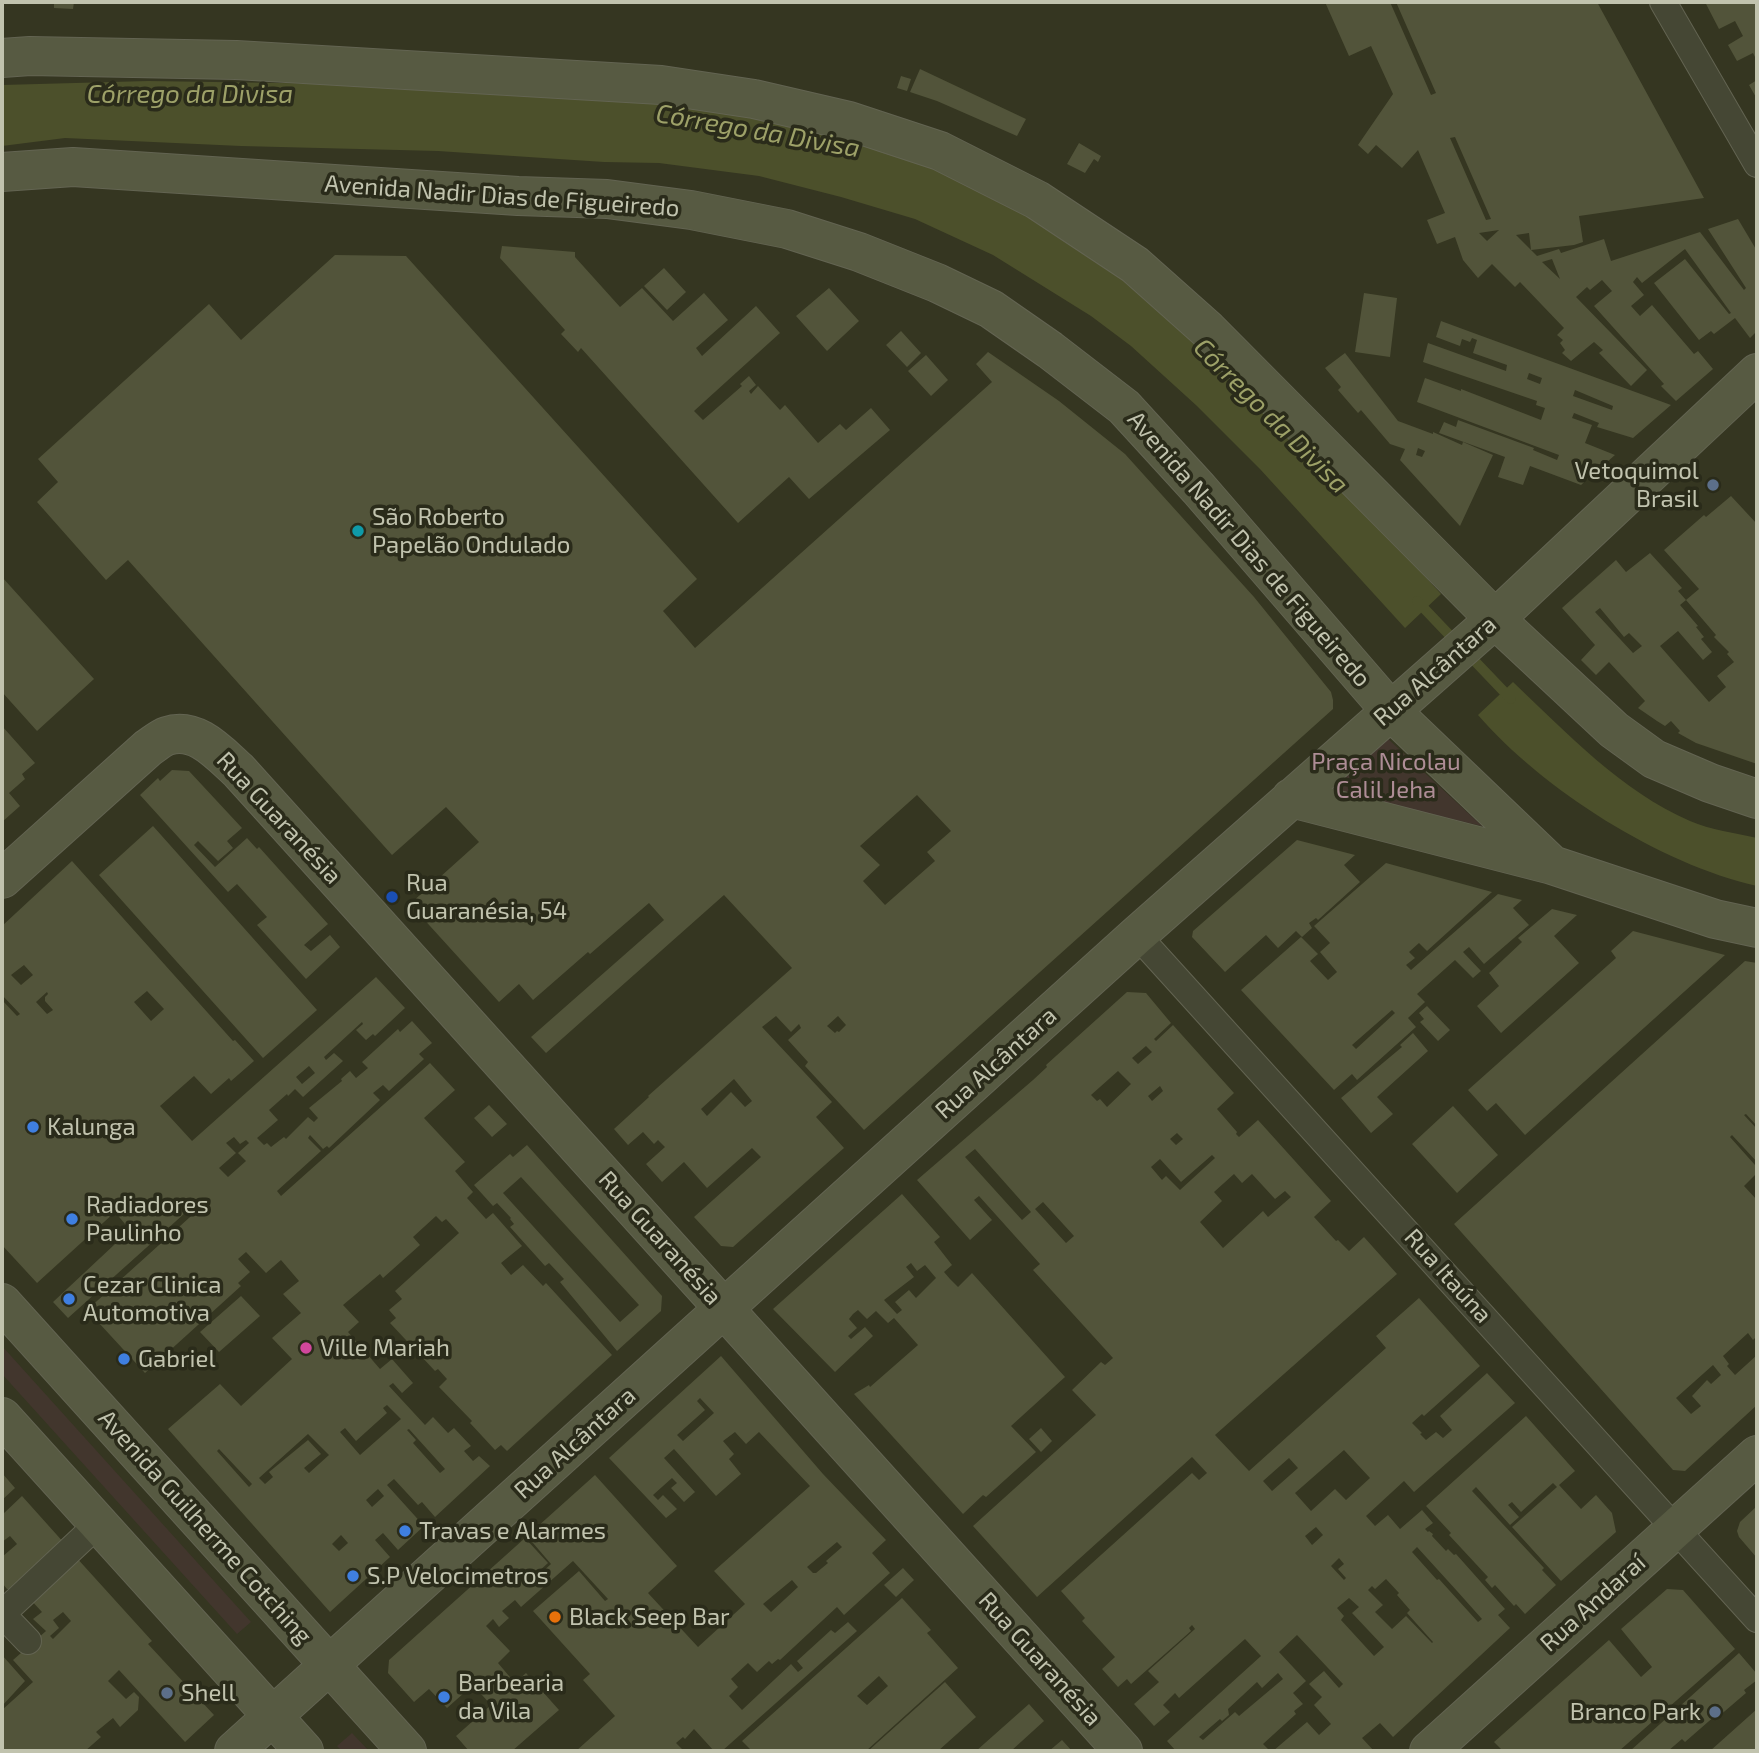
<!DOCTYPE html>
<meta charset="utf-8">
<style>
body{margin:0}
#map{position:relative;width:1759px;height:1753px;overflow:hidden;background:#353621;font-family:"Exo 2",sans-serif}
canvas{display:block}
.frame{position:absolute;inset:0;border:4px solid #c1c3ae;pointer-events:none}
</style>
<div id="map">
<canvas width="1759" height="1753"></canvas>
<div class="frame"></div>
</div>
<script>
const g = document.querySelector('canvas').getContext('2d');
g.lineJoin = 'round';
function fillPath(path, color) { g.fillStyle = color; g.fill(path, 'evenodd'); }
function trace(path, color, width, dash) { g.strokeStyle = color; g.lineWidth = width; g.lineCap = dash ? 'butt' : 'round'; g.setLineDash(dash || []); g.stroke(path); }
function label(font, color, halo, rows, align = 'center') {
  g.font = font + ' "Exo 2",sans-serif'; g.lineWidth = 7; g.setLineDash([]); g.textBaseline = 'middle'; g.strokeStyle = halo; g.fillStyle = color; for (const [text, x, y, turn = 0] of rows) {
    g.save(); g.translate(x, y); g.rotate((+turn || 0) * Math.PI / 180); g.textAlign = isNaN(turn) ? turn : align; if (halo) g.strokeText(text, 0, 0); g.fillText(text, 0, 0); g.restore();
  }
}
fillPath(new Path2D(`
 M1386,737L1482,826L1329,791Z
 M2,1346L251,1622L237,1634L2,1374Z
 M352,1733L369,1751H342L337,1746Z`), '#42362d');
fillPath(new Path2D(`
 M148,81L346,84L668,98L895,149L1081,240L1254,387L1441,594L1405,628L1260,469L1197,406L1131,346L1091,316L993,255L915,219L841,197L759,176L659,163L604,162L438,151L241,146L65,138L2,146V85Z
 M1513,682C1567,733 1621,791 1690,821C1710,830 1736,833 1757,838V886C1660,864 1543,790 1478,715Z`), '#4c502b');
trace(new Path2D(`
 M1417,601L1457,643
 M1468,654L1511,699`), '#4c502b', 10);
fillPath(new Path2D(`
 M54,2H74L73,9L54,8Z
 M1325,2H1390L1431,95L1436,93L1396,2H1597L1704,198L1579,216L1583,242L1574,245L1531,250L1529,233L1516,235L1537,256L1559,249L1561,253L1604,239L1611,261L1700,232L1744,290L1746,288L1708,229L1738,219L1757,251V331L1750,338L1735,318L1714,334L1711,331L1699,340L1654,283L1685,259L1729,314L1731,313L1685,249L1642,283L1637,277L1633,282L1644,295L1631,306L1640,316L1652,305L1694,354L1698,351L1713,369L1676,401L1661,386L1664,384L1594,306L1612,291L1602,280L1590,290L1587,287L1576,297L1647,370L1631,386L1599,353L1603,350L1594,342L1571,361L1562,353L1565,350L1560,343L1563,340L1557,335L1564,328L1520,282L1515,287L1492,264L1478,278L1463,260L1455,237L1437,244L1427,220L1445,213L1418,150L1402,168L1376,145L1368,154L1358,145L1393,94L1371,46L1349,56ZM1455,137L1491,219L1486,220L1450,138ZM1499,230L1487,241L1479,233ZM1552,259L1560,279L1542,262Z
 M1705,2H1757V61L1753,53L1737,61L1728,45L1743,36L1735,21L1719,29Z
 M920,69L1026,119L1017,136L937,101L910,92Z
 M901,76L911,79L907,91L897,88Z
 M1757,80V99L1749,85Z
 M1079,143L1101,156L1098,162L1094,159L1085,173L1067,164Z
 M502,246L575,252V257L620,307L642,288L673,321L704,293L728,320L696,348L702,356L756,306L780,333L694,411L703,420L742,386L740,384L749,376L756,385L749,391L751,394L758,386L780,410L785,405L818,443L840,424L846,430L871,408L890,430L809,499L789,477L738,523L581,348L578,352L561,334L565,330L500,258Z
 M335,255L406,256L697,579L663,611L695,648L992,382L976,364L988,352L1059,401L1125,454L1254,597L1331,692L1333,700V709L864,1130L805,1066L808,1062L788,1040L801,1028L799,1024L791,1032L776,1016L762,1027L832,1102L816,1117L844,1148L733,1247L721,1246L694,1217L761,1157L752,1148L707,1188L684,1162L662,1182L646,1164L665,1147L658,1140L654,1144L643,1132L628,1145L614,1129L649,1097L648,1096L792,968L724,895L546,1053L531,1037L664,920L649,903L590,954L588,952L533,1000L519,984L499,1002L410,904L479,842L446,807L392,855L128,560L106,580L37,502L58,482L38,459L209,304L241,340ZM917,795L951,831L927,852L935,861L885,905L863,881L880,865L860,846ZM838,1016L846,1025L839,1032L837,1031L835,1033L827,1026ZM734,1079L752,1101L745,1107L731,1092L707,1116L701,1109Z
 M664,268L686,292L667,310L644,286Z
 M829,288L859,321L827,351L796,316Z
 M1364,293L1397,298L1390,357L1355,352Z
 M1441,321L1479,335L1671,405L1633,438L1597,427L1599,423L1574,413L1572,418L1592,425L1585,443L1615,455L1598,470L1582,464V467L1595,472L1581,485L1530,466L1523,485L1498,477L1505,457L1439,433L1444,422L1456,427L1458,420L1534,448L1533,450L1557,460L1559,455L1417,402L1425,378L1461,391V389L1541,420L1545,408L1536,405L1537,401L1423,362L1428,343L1506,371L1507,365L1473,353L1477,340L1472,338L1470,342L1462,339L1460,346L1436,337ZM1529,373L1542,378L1540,384L1527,379ZM1575,390L1613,406L1612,410L1573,396Z
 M901,331L921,353L907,367L886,345Z
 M1345,353L1398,421L1433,434V432L1462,445L1463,442L1493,455L1460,526L1400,460L1405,449L1390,444L1361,410L1358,413L1338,390L1341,387L1325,368ZM1418,448L1425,451L1422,457L1416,455Z
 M926,355L948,380L931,396L908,371Z
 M1731,496L1757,524V764L1696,743L1678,733L1680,731L1671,721L1665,726L1657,721L1638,708L1645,701L1609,662L1596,675L1581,660L1595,645L1562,608L1616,560L1626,572L1650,553L1682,588L1678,591L1686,600L1680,605L1698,626L1696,627L1704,637L1701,639L1712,652L1703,660L1678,631L1660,646L1709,702L1726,687L1717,676L1734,662L1727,654L1729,652L1714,637L1716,635L1686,600L1699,589L1664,550L1704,515L1706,517ZM1600,608L1624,637L1629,633L1642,646L1633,653L1595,612Z
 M2,577L94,679L37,731L2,692Z
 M2,726L35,763L22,774L25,779L9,793L20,806L2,822Z
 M172,770L189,771L242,828L227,841L233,848L218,861L198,841L194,845L215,867L247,838L257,849L259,847L328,924L304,945L311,951L330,935L340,947L306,979L257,925L267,917L237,884L228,892L140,795L158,778L160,781Z
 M153,826L317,1010L263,1058L99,875Z
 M1297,840L1355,855L1344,865L1360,882L1318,920L1316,918L1309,923L1312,928L1302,937L1296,931L1278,948L1266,935L1225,972L1192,937L1193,931Z
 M72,861L233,1041L235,1040L254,1061L231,1081L229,1078L211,1094L194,1076L160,1106L192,1141L376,977L405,1008L375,1036L373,1034L366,1040L356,1030L363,1024L362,1022L324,1057L326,1060L334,1053L343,1061L303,1097L295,1089L288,1096L287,1094L269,1110L278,1120L257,1138L264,1145L267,1143L271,1147L284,1137L286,1139L308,1117L314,1122L318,1118L309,1108L342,1081L341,1079L350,1071L356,1078L368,1068L362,1062L398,1029L400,1032L412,1021L432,1043L419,1054L424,1059L389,1091L383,1085L373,1093L380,1100L329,1148L327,1146L323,1149L310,1135L308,1138L321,1151L277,1191L281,1196L430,1063L455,1090L424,1118L465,1162L455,1171L473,1192L467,1198L486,1219L493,1213L522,1246L501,1263L511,1275L523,1265L543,1286L546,1283L612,1355L507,1451L501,1445L495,1450L470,1423L472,1421L439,1387L447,1379L438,1369L435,1371L390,1323L396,1318L389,1310L402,1299L395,1291L459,1233L446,1219L442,1222L436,1216L413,1237L420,1245L383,1278L380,1274L343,1305L359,1322L348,1332L380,1369L392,1359L413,1383L402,1393L393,1383L389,1386L425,1425L433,1417L448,1433L454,1428L471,1446L464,1451L473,1461L479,1456L490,1466L435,1517L422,1502L418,1505L394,1479L387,1485L424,1526L398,1550L383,1533L375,1540L390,1557L330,1612L168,1429L220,1384L241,1406L292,1359L272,1338L301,1313L283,1294L299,1281L281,1260L266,1273L246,1252L238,1259L250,1272L238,1283L241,1286L145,1373L87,1310L200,1208L195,1204L68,1318L53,1302L130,1230L115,1212L37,1283L2,1245V1000L17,1016L20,1014L2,995V926ZM24,965L33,975L21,985L11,975ZM147,991L164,1009L151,1021L134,1002ZM47,992L48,994L45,997V1001L53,1010L47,1014L36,1002ZM309,1066L315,1073L302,1084L296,1077ZM234,1137L240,1144L246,1140L249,1143L238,1153L246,1161L228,1177L219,1168L236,1153L226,1143ZM387,1405L401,1419L360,1455L340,1432L345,1428L356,1441L387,1413L383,1408ZM409,1429L445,1469L440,1473L413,1443L416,1440L407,1430ZM308,1434L329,1455L309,1473L304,1468L321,1454L308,1440L269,1472L273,1477L265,1484L259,1478ZM219,1449L252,1484L249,1487L217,1451ZM378,1489L384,1496L372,1507L366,1500ZM341,1535L348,1543L339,1551L332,1544Z
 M1386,863L1492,892L1427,951L1419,943L1409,952L1415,958L1406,965L1411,970L1498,894L1522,900L1513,908L1529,925L1484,964L1469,947L1463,952L1481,971L1473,978L1455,960L1417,994L1425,1002L1408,1018L1416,1027L1357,1080L1352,1074L1334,1090L1241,990L1301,937L1318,954L1310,961L1328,980L1337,972L1320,952L1330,943L1314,926ZM1392,1010L1395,1013L1356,1049L1352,1045Z
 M1552,909L1577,915L1554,936L1579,963L1501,1033L1477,1006L1499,986L1489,973L1522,942L1518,938Z
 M1633,931L1725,955L1525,1135L1496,1103L1487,1111L1468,1090L1616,958L1611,951Z
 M1745,961L1757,963V1086L1755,1091L1757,1093V1126L1746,1114L1744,1115L1757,1129V1162L1732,1135L1730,1137L1755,1165L1757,1162V1173L1744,1186L1757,1200V1336L1753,1340L1748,1333L1723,1356L1729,1364L1727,1366L1735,1375L1757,1355V1405L1685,1471L1673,1470L1454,1224ZM1713,1365L1721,1375L1711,1384L1707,1380L1692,1396L1701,1406L1691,1414L1676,1398Z
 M1127,992L1146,993L1171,1023L1154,1039L1156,1041L1173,1025L1234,1093L1217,1109L1237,1132L1236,1134L1239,1137L1258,1120L1331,1201L1314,1217L1336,1241L1338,1240L1349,1251L1364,1237L1397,1274L1215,1435L1249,1471L1386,1348L1376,1336L1419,1298L1480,1366L1424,1416L1422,1414L1412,1423L1422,1433L1420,1434L1426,1440L1436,1432L1443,1438L1452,1430L1440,1416L1487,1373L1515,1403L1414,1492L1404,1481L1366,1516L1375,1526L1388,1515L1400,1529L1422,1510L1433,1523L1425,1529L1428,1532L1429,1531L1433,1534L1432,1536L1446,1551L1448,1549L1454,1555L1456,1554L1505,1609L1498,1615L1510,1628L1393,1737L1380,1723L1362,1738L1374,1751H1273L1307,1722L1319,1735L1331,1724L1314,1705L1322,1697L1309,1684L1324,1671L1339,1688L1343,1684L1297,1635L1279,1652L1306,1681L1293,1693L1303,1704L1294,1711L1296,1714L1263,1744L1270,1751H1176L1167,1741L1261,1656L1245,1639L1179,1698L1175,1693L1163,1705L1170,1712L1154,1726L1134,1704L1159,1682L1148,1671L1195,1629L1192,1625L1189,1628L1191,1631L1131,1684L1127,1679L1118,1687L1102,1669L1115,1657L1082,1621L1085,1618L1061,1591L1192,1473L1199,1480L1207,1473L1192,1457L1037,1597L973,1526L1096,1415L1072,1390L1101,1362L1105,1365L1113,1358L1033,1270L1040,1264L979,1196L974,1200L992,1220L970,1240L917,1180L1033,1080L1047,1067L1046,1065ZM1146,1046L1152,1052L1138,1064L1132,1058ZM1118,1071L1131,1084L1107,1107L1100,1099L1097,1101L1091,1095ZM1160,1086L1163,1091L1152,1101L1148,1096ZM1177,1133L1183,1139L1176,1145L1170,1139ZM975,1149L1031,1212L1022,1220L965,1157ZM1212,1155L1215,1158L1180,1190L1166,1176L1162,1180L1151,1167L1160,1159L1181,1182ZM1234,1174L1242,1183L1252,1174L1275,1199L1285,1191L1291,1197L1268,1217L1263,1211L1223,1248L1200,1222L1222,1201L1214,1192ZM1043,1202L1074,1236L1066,1243L1035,1209ZM1344,1450L1370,1478L1346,1500L1335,1489L1311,1511L1295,1493ZM1289,1458L1298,1468L1272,1491L1263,1481ZM1316,1527L1323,1535L1312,1545L1305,1536ZM1417,1547L1457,1591L1482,1619L1478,1622L1439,1579L1437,1580L1412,1552ZM1339,1558L1344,1564L1338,1569L1346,1578L1344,1580L1331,1566ZM1386,1579L1399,1593L1397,1595L1410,1610L1407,1613L1433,1642L1432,1643L1406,1616L1392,1629L1375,1612L1383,1605L1368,1590L1372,1586L1375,1589ZM1349,1598L1359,1607L1352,1613L1384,1647L1374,1656L1341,1620L1344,1616L1337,1608ZM1278,1673L1283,1679L1239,1716L1235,1712L1203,1740L1199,1737L1220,1719L1222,1721L1229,1715L1228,1709L1257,1682L1262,1688Z
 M1427,1006L1450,1030L1438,1041L1420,1022L1424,1019L1419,1013Z
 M1413,1033L1428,1051L1377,1097L1393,1114L1371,1133L1341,1098L1402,1047L1400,1045Z
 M489,1105L507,1124L492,1137L474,1118Z
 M1453,1106L1498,1155L1457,1193L1412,1144Z
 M527,1145L662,1296L661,1311L617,1351L560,1282L564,1279L549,1263L545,1266L510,1227L514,1224L510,1219L511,1218L497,1203L493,1206L474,1185L510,1154L513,1157ZM521,1177L639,1305L620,1322L503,1193Z
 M902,1194L940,1237L934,1242L952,1265L944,1272L950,1279L958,1287L972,1273L1065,1377L1011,1426L1036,1452L986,1497L983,1495L963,1514L854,1394L869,1385L870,1387L918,1345L894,1318L888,1323L876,1311L867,1319L858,1310L853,1314L849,1319L857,1328L848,1336L851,1339L865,1327L873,1336L835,1372L773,1309ZM911,1263L917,1271L925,1265L936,1278L916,1298L909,1290L895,1302L902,1310L897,1314L884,1300L914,1277L906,1267Z
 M241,1296L260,1316L219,1352L200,1332Z
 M721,1356L823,1474L886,1540L872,1553L890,1573L844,1615L837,1607L780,1660L778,1659L772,1664L769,1661L757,1672L748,1663L731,1679L738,1687L729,1696L742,1710L791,1664L798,1672L803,1668L797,1661L831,1630L835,1633L848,1622L857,1631L722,1751H714L694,1729L685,1739L683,1737L676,1743L682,1749L679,1751H576L615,1716L583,1680L590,1674L533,1611L579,1571L605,1601L608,1599L573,1561L521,1607L515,1600L502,1611L509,1618L499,1627L493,1619L486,1626L510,1651L498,1663L515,1683L526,1673L559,1710L512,1751H469L456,1736L491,1705L473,1685L447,1708L429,1689L414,1702L388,1673L389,1660L525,1538L548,1563L537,1573L539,1575L551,1564L527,1536L595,1475L677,1566L648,1593L698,1647L745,1604L714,1571L810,1486L759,1432L746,1444L735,1432L723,1441L734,1454L729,1459L741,1474L716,1496L674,1449L664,1458L695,1492L684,1502L671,1488L677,1483L672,1478L653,1495L658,1500L663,1495L677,1509L666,1518L609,1458ZM700,1398L714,1413L683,1441L677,1435L705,1410L697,1401ZM837,1542L842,1547L826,1561L828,1563L816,1573H813L807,1567ZM792,1580L798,1587L771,1612L763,1604Z
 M1526,1416L1575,1471L1559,1485L1581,1509L1596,1495L1612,1513L1616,1532L1561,1581L1512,1527L1557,1487L1553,1483L1521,1512L1512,1502L1508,1505L1519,1517L1510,1525L1476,1487L1472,1491L1544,1568L1542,1570L1556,1585L1525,1614L1516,1604L1514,1606L1495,1585L1492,1588L1485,1580L1488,1577L1449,1535L1451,1533L1426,1506Z
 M1041,1428L1052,1441L1041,1452L1029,1439Z
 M2,1473L15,1488L2,1500Z
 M22,1496L65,1544L13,1589H7L2,1583V1557L17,1544L10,1536L2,1542V1515Z
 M1757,1506V1558L1739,1537L1737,1531L1740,1522Z
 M75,1556L152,1641L148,1644L214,1715L185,1742L119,1670L108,1681L126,1699L134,1692L139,1697L138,1710L120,1727L113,1718L96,1732L101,1737L85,1751H2V1710L33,1682L13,1660L46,1631L33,1619L42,1612L29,1598ZM63,1612L71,1621L53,1639L50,1636L59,1628L53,1620Z
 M903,1568L914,1580L896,1597L884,1585Z
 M1667,1589L1683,1590L1735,1649L1619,1751H1503L1494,1742L1609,1640L1641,1677L1652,1667L1621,1629Z
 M902,1598L931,1630L927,1633L958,1668L866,1751H752L742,1741ZM879,1676L888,1686L867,1705L857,1696Z
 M1739,1653L1757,1674V1680L1744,1690L1746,1693L1718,1717L1716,1715L1685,1742L1682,1739L1668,1751H1630Z
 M2,1655L25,1681L2,1706Z
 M945,1682L976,1717L938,1751H868Z
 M1029,1704L1044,1721L1011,1751H976Z
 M1757,1709V1751H1710Z
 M1062,1740L1072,1751H1049Z`), '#52543a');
const street = new Path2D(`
 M1663,2L1757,164
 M1137,935L1757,1619
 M28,1641L2,1614L98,1524`);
const secondary = new Path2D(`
 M2,58L30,56L236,60L661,85L754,99L849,121L940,151L1037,200L1135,265L1208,330L1495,619L1614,730L1654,759L1710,783L1757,799
 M2,172L73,167L518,196L607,199L691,210L787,229L859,252L937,283L991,309L1050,350L1124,407L1199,489L1390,710L1552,865
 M1291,798L1552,865L1715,919L1757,928
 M2,879L148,748C154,744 161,738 167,736C196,726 219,753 238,770L1123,1751
 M2,1303L407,1751
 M2,1417L304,1751
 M234,1751L1137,935L1495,619L1757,373
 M1429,1751L1757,1455`);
trace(street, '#636452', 28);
trace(secondary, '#636452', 40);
trace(street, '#454734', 26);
trace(secondary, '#575a42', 38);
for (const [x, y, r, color] of [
 [1713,485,7,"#5c6f8a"],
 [358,531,7,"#0f9aa8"],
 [392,897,7,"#1a4fb4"],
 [33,1127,7,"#3f7fe0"],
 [72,1219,7,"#3f7fe0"],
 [69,1299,7,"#3f7fe0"],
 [306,1348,7,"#d1479c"],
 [124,1359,7,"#3f7fe0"],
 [405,1531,7,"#3f7fe0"],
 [353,1576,7,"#3f7fe0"],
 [555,1617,7,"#e8710a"],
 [167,1693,7,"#5c6f8a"],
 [444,1697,7,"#3f7fe0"],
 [1715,1712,7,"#5c6f8a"]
]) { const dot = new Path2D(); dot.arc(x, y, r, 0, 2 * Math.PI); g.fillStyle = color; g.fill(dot); trace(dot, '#2a2b1a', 2.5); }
label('24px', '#c1c3ae', '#2a2b1a', [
 ["Avenida Nadir Dias de Figueiredo",502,196,4],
 ["Avenida Nadir Dias de Figueiredo",1249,549,49],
 ["Rua Alcântara",1435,671,-41],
 ["Rua Guaranésia",279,818,47],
 ["Rua Alcântara",996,1063,-42],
 ["Rua Guaranésia",660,1238,48],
 ["Rua Itaúna",1448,1276,48],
 ["Rua Alcântara",575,1443,-42],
 ["Avenida Guilherme Cotching",205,1527,48],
 ["Rua Andaraí",1593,1603,-42],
 ["Rua Guaranésia",1040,1659,48]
]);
label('24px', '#c1c3ae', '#2a2b1a', [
 ["Vetoquimol",1699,471,"right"],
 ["Brasil",1699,499,"right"],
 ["São Roberto",372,517],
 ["Papelão Ondulado",372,545],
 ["Rua",406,883],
 ["Guaranésia, 54",406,911],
 ["Kalunga",47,1127],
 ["Radiadores",86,1205],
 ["Paulinho",86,1233],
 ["Cezar Clinica",83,1285],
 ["Automotiva",83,1313],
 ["Ville Mariah",320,1348],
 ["Gabriel",138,1359],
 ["Travas e Alarmes",419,1531],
 ["S.P Velocimetros",367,1576],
 ["Black Seep Bar",569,1617],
 ["Barbearia",458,1683],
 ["da Vila",458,1711],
 ["Shell",181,1693],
 ["Branco Park",1701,1712,"right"]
], 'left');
label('24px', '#ae8d96', '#2a2b1a', [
 ["Praça Nicolau",1386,762],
 ["Calil Jeha",1386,790]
]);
label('italic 26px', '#9da168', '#2a2b1a', [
 ["Córrego da Divisa",190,94],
 ["Córrego da Divisa",758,131,10],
 ["Córrego da Divisa",1271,416,45]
]);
</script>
